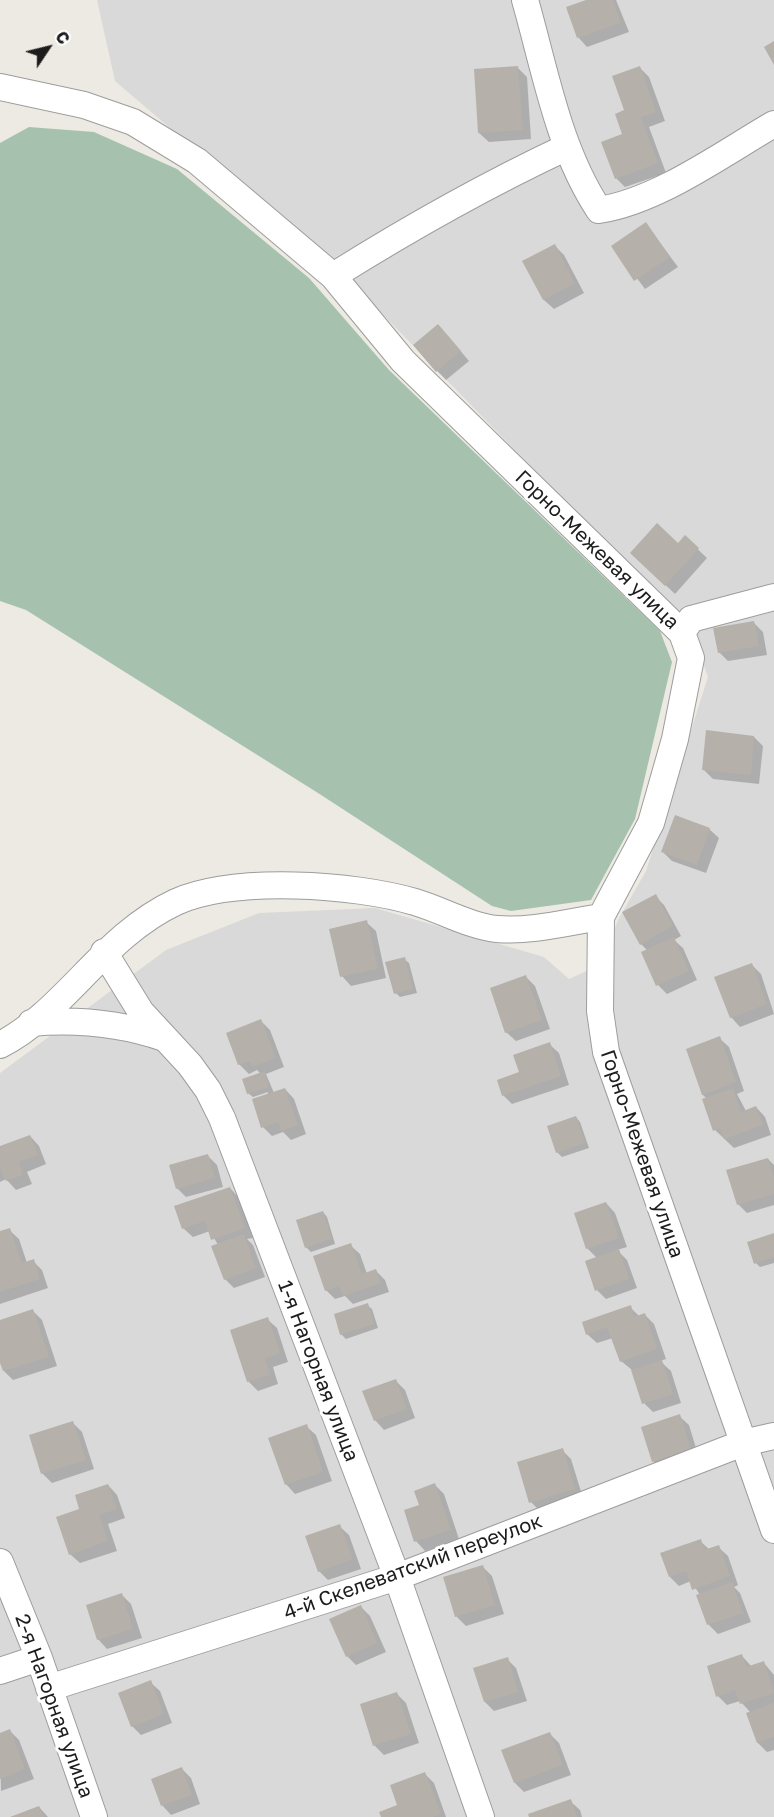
<!DOCTYPE html>
<meta charset="utf-8">
<style>
body{margin:0}
#map{position:relative;width:774px;height:1817px;overflow:hidden;background:#eceae2;font-family:"Golos Text",sans-serif}
canvas{display:block}
.north{position:absolute;left:18px;top:18px;width:60px;height:60px;-webkit-text-stroke:4px #fff;paint-order:stroke;rotate:55deg;font-size:16px;font-weight:700;line-height:24px;text-align:center;color:#1c1c1c}
.north::after{content:'';display:block;margin:auto;width:21px;height:27px;background:#1c1c1c;clip-path:polygon(50% 0,100% 100%,50% 72%,0 100%)}
</style>
<div id="map">
<canvas width="774" height="1817"></canvas>
<div class="north">С</div>
</div>
<script>
const g = document.querySelector('canvas').getContext('2d');
g.lineJoin = 'round';
function fillPath(path, color) { g.fillStyle = color; g.fill(path, 'evenodd'); }
function trace(path, color, width, dash) { g.strokeStyle = color; g.lineWidth = width; g.lineCap = dash ? 'butt' : 'round'; g.setLineDash(dash || []); g.stroke(path); }
function label(font, color, halo, rows, align = 'center') {
  g.font = font + ' "Golos Text",sans-serif'; g.lineWidth = 6; g.setLineDash([]); g.textBaseline = 'middle'; g.strokeStyle = halo; g.fillStyle = color; for (const [text, x, y, turn = 0] of rows) {
    g.save(); g.translate(x, y); g.rotate((+turn || 0) * Math.PI / 180); g.textAlign = isNaN(turn) ? turn : align; if (halo) g.strokeText(text, 0, 0); g.fillText(text, 0, 0); g.restore();
  }
}
fillPath(new Path2D(`
 M97,0H774V1817H0V1073L166,950L259,913L375,908L544,957L569,979L600,965L618,920L646,871L708,677L692,632L356,287L115,81Z`), '#dad9d9');
fillPath(new Path2D(`
 M29,127L94,132L177,169L309,278L389,370L660,631L672,662L635,819L591,900L511,911L492,906L318,793L26,610L0,601V143Z`), '#a6c2af');
fillPath(new Path2D(`
 M590,0H616L629,32L587,47L578,37Z
 M517,67L527,77L531,139L489,142L479,133Z
 M640,68L649,77L665,121L649,127L666,173L625,187L616,178L626,111Z
 M646,224L678,267L645,289L613,246Z
 M555,246L564,255L584,293L554,309L544,300L524,261Z
 M447,335L469,361L446,380L437,371Z
 M685,537L707,558L675,594L641,562L678,545Z
 M753,622L763,632L767,655L728,661L719,652Z
 M754,737L763,746L759,784L713,779L703,769Z
 M709,829L719,838L706,873L672,861L663,852Z
 M655,896L664,905L681,936L674,940L683,948L697,980L667,994L658,985L648,951L641,944Z
 M366,922L376,931L386,978L351,986L342,976Z
 M404,959L409,963L417,993L400,997L396,993Z
 M752,965L761,974L774,1014L740,1027L731,1017Z
 M526,977L535,986L550,1029L516,1041L506,1032Z
 M261,1021L270,1030L284,1067L266,1074L274,1093L285,1089L294,1099L306,1134L291,1140L283,1132L272,1136L263,1127L268,1092L253,1097L248,1093L261,1074L257,1070L249,1074L239,1064Z
 M719,1038L729,1047L744,1091L737,1094L746,1111L756,1107L765,1117L771,1135L734,1148L715,1130L707,1099L703,1095L688,1050Z
 M549,1044L559,1053L569,1085L512,1104L503,1095Z
 M576,1117L580,1122L589,1148L562,1157L558,1153L548,1127Z
 M30,1136L39,1146L46,1164L27,1172L32,1184L16,1190L6,1179L0,1182V1147Z
 M208,1156L217,1165L223,1187L186,1197L177,1188Z
 M768,1159L774,1165V1205L747,1213L738,1204Z
 M230,1188L239,1198L253,1238L247,1239L253,1245L265,1277L234,1288L225,1279L218,1245L210,1231L193,1237L183,1228Z
 M606,1203L615,1213L627,1247L617,1250L627,1260L637,1288L606,1299L597,1290V1258L587,1248Z
 M323,1212L327,1217L335,1244L311,1252L306,1247Z
 M9,1230L19,1239L27,1263L33,1261L42,1270L48,1288L0,1304V1233Z
 M774,1235V1263L760,1267L756,1263Z
 M350,1245L360,1254L367,1274L376,1271L385,1280L389,1292L353,1304L345,1296L335,1299L326,1290Z
 M367,1305L372,1309L378,1328L346,1339L341,1334Z
 M630,1307L639,1316L645,1315L654,1324L666,1359L660,1361L671,1371L681,1403L653,1412L644,1403L632,1370L621,1361L613,1338L597,1343L587,1334Z
 M33,1311L42,1320L57,1366L13,1380L4,1371L0,1358V1321Z
 M267,1319L277,1328L288,1362L273,1367L278,1384L258,1391L249,1382L231,1331Z
 M395,1380L405,1390L415,1418L384,1430L375,1420Z
 M679,1416L689,1425L699,1458L662,1470L653,1461Z
 M72,1422L82,1432L94,1469L52,1483L43,1474L31,1436Z
 M306,1426L316,1435L332,1481L295,1494L286,1484Z
 M562,1450L571,1459L583,1498L540,1511L531,1502Z
 M108,1485L117,1495L125,1518L108,1524L117,1551L80,1563L70,1554L81,1510Z
 M435,1485L444,1494L459,1539L425,1551L416,1541L421,1506Z
 M339,1526L349,1535L361,1569L328,1580L319,1571Z
 M700,1541L710,1550L718,1547L728,1556L738,1585L734,1587L740,1593L751,1622L718,1634L709,1625L700,1595L691,1581L679,1586L670,1577Z
 M483,1567L492,1576L504,1614L466,1626L456,1616Z
 M122,1595L131,1604L142,1638L107,1649L98,1639Z
 M361,1607L370,1616L386,1652L356,1665L347,1656Z
 M742,1656L752,1667L764,1663L774,1675V1750L767,1752L758,1743L751,1713L740,1701L727,1705L718,1696Z
 M507,1659L516,1668L527,1701L494,1711L485,1702Z
 M150,1682L160,1691L172,1723L141,1735L132,1726Z
 M397,1694L406,1703L419,1743L384,1755L375,1746L362,1705Z
 M10,1731L19,1740L34,1779L1,1791L0,1735Z
 M550,1734L559,1743L571,1775L524,1792L515,1783L503,1751Z
 M182,1769L191,1778L200,1804L171,1815L162,1805Z
 M425,1774L434,1783L446,1817H383L399,1806Z
 M570,1801L580,1810L582,1817H530Z
 M39,1807L48,1817H13Z`), '#0003');
fillPath(new Path2D(`
 M586,0H613L621,23L577,38L566,7Z
 M774,41V65L764,47Z
 M518,66L523,130L478,133L474,69Z
 M640,66L656,112L641,118L658,163L615,179L601,142L622,134L615,114L624,110L612,76Z
 M646,222L670,257L634,281L611,246Z
 M555,244L575,284L543,300L522,261Z
 M438,324L461,351L436,372L413,345Z
 M657,523L678,543L685,535L699,548L665,586L630,553Z
 M754,621L759,646L718,653L713,628Z
 M706,730L754,736L751,775L702,770Z
 M675,815L710,828L697,865L661,852Z
 M656,894L673,926L640,945L622,912Z
 M367,920L378,969L340,977L329,929Z
 M674,937L689,971L656,986L641,952Z
 M405,957L413,989L394,994L385,962Z
 M752,963L767,1004L730,1018L714,977Z
 M526,975L542,1020L505,1033L490,988Z
 M261,1019L276,1058L252,1067L250,1061L238,1065L226,1033Z
 M720,1036L736,1082L702,1095L686,1049Z
 M550,1042L561,1076L502,1096L497,1080L519,1072L513,1055Z
 M265,1071L269,1087L247,1094L242,1079Z
 M285,1088L298,1125L281,1131L278,1122L261,1128L252,1099Z
 M733,1088L741,1112L756,1106L763,1125L724,1139L720,1128L713,1131L702,1099Z
 M576,1116L585,1143L556,1153L547,1126Z
 M30,1135L38,1155L19,1162L23,1175L6,1181L0,1169V1146Z
 M208,1154L215,1178L176,1189L169,1165Z
 M768,1158L774,1177V1194L737,1205L726,1170Z
 M230,1187L245,1228L211,1240L205,1221L182,1229L174,1206Z
 M606,1202L619,1238L586,1249L574,1213Z
 M323,1211L332,1239L305,1248L296,1220Z
 M10,1228L22,1263L34,1259L40,1279L0,1292V1231Z
 M774,1233V1257L754,1264L747,1242Z
 M244,1234L256,1268L224,1280L211,1246Z
 M351,1243L362,1274L376,1269L381,1283L343,1296L339,1286L325,1291L313,1256Z
 M619,1249L629,1279L595,1291L585,1261Z
 M368,1303L374,1324L340,1335L334,1314Z
 M631,1305L634,1317L645,1313L657,1349L620,1362L607,1327L586,1335L582,1322Z
 M33,1309L49,1357L3,1371L0,1363V1320Z
 M268,1317L280,1353L265,1358L270,1375L247,1382L230,1330Z
 M662,1360L673,1394L642,1404L631,1370Z
 M396,1379L407,1409L374,1421L362,1391Z
 M680,1414L691,1449L652,1462L641,1427Z
 M73,1421L86,1460L41,1474L29,1435Z
 M307,1424L323,1472L285,1485L268,1438Z
 M563,1448L575,1489L529,1503L517,1462Z
 M435,1483L451,1530L414,1542L404,1510L419,1505L414,1491Z
 M108,1484L117,1509L99,1515L108,1541L69,1555L56,1517L79,1509L75,1495Z
 M340,1524L353,1559L318,1572L305,1536Z
 M701,1539L704,1550L719,1545L730,1576L692,1590L686,1571L669,1577L660,1553Z
 M483,1565L495,1605L455,1617L443,1577Z
 M732,1582L743,1613L707,1625L696,1595Z
 M122,1593L133,1629L97,1640L86,1605Z
 M361,1605L377,1643L346,1657L329,1619Z
 M742,1654L746,1667L764,1661L774,1693L740,1704L735,1690L716,1697L707,1666Z
 M508,1657L518,1692L484,1702L473,1668Z
 M151,1680L164,1714L131,1727L118,1693Z
 M397,1692L411,1734L373,1746L360,1704Z
 M774,1703V1737L757,1743L746,1713Z
 M10,1729L25,1769L0,1779V1733Z
 M550,1732L563,1765L514,1783L501,1750Z
 M182,1767L192,1795L161,1806L151,1779Z
 M425,1772L441,1814L432,1817H381L379,1812L397,1805L390,1785Z
 M571,1799L577,1817H529L528,1814Z
 M39,1806L44,1817H10Z`), '#b5b0a9');
const minor = new Path2D(`
 M525,0C545,70 558,148 599,210C658,201 722,154 774,124
 M0,87L84,105L133,122L197,161L333,276L403,361L682,633L691,658L675,739L651,823L601,917L600,1011L606,1052L774,1530
 M333,276C408,229 486,185 567,147
 M682,633L691,619L774,597
 M104,952L141,1012L190,1065L208,1090L222,1118L397,1577L481,1817
 M31,1023C77,1019 120,1023 164,1038
 M0,1045C66,1011 103,936 176,902C235,876 354,884 415,902C442,910 469,926 497,929C531,932 568,922 601,917
 M0,1562L39,1658L94,1817
 M0,1671L39,1658
 M49,1688L397,1577L743,1443L774,1436`);
trace(minor, '#9d9d9d', 28);
trace(minor, '#fff', 26);
label('20px', '#1c1c1c', '#fff', [
 ["Горно-Межевая улица",597,550,44],
 ["Горно-Межевая улица",642,1154,71],
 ["1-я Нагорная улица",318,1371,69],
 ["4-й Скелеватский переулок",413,1567,-20],
 ["2-я Нагорная улица",54,1706,70]
]);
</script>
